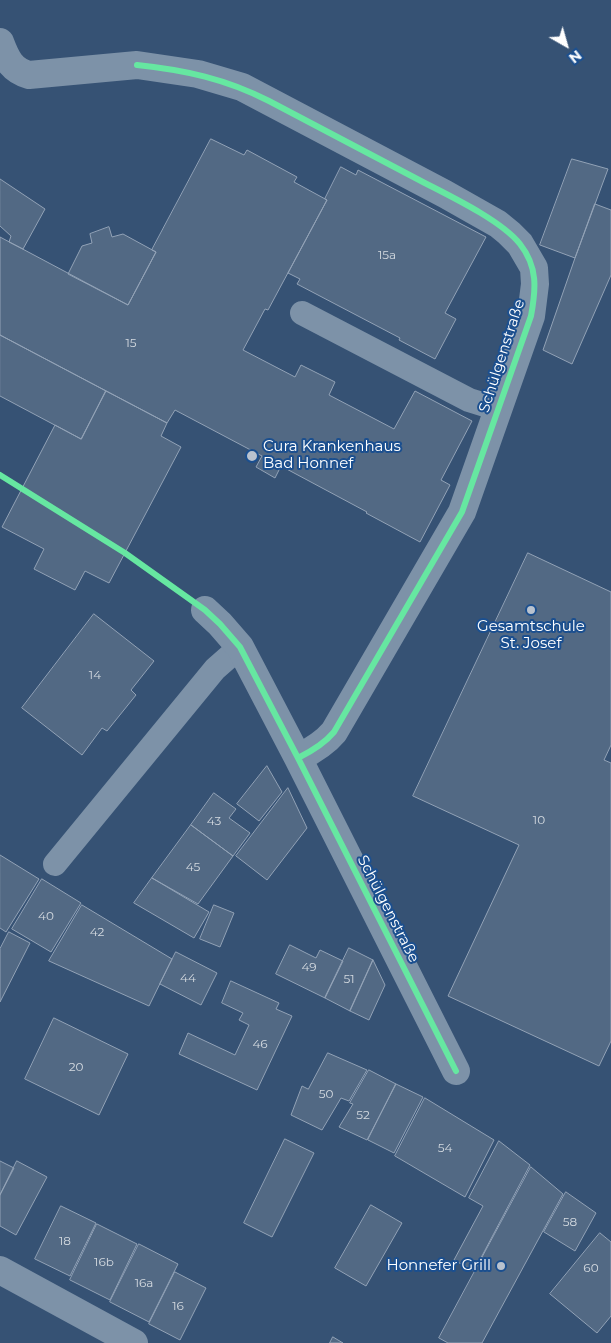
<!DOCTYPE html>
<meta charset="utf-8">
<style>
body{margin:0}
#map{position:relative;width:611px;height:1343px;overflow:hidden;background:#365274;font-family:Montserrat,sans-serif}
canvas{display:block}
.north{position:absolute;left:541px;top:20px;width:50px;height:50px;-webkit-text-stroke:4px #1b4f8f;paint-order:stroke;rotate:142deg;font-size:14px;font-weight:700;line-height:20px;text-align:center;color:#fff}
.north::after{content:'';display:block;margin:auto;width:18px;height:22px;background:#fff;clip-path:polygon(50% 0,100% 100%,50% 72%,0 100%)}
</style>
<div id="map">
<canvas width="611" height="1343"></canvas>
<div class="north">N</div>
</div>
<script>
const g = document.querySelector('canvas').getContext('2d');
g.lineJoin = 'round';
function fillPath(path, color) { g.fillStyle = color; g.fill(path, 'evenodd'); }
function trace(path, color, width, dash) { g.strokeStyle = color; g.lineWidth = width; g.lineCap = dash ? 'butt' : 'round'; g.setLineDash(dash || []); g.stroke(path); }
function label(font, color, halo, rows, align = 'center') {
  g.font = font + ' Montserrat,sans-serif'; g.lineWidth = 4; g.setLineDash([]); g.textBaseline = 'middle'; g.strokeStyle = halo; g.fillStyle = color; for (const [text, x, y, turn = 0] of rows) {
    g.save(); g.translate(x, y); g.rotate((+turn || 0) * Math.PI / 180); g.textAlign = isNaN(turn) ? turn : align; if (halo) g.strokeText(text, 0, 0); g.fillText(text, 0, 0); g.restore();
  }
}
const building = new Path2D(`
 M211,139L244,155L247,150L297,177L294,182L327,200L268,310L265,309L243,350L295,377L301,365L335,382L329,395L394,429L415,391L472,421L441,480L450,485L420,542L366,513L367,512L281,466L275,478L256,467L262,456L175,410L167,423L0,335V237L128,305L156,252L152,250Z
 M572,159L608,169L575,258L540,245Z
 M341,167L356,175L358,170L486,237L445,313L456,319L435,359L399,340L400,338L297,284L300,279L288,273L327,200L325,199Z
 M0,179L45,209L23,249L9,242L11,236L0,226Z
 M595,204L611,210V275L572,364L543,350L575,258Z
 M109,227L112,237L123,234L156,252L128,305L68,274L82,246L92,243L90,234Z
 M0,335L106,391L81,439L0,396Z
 M106,391L167,423L161,436L181,447L109,583L85,571L75,590L34,569L44,549L2,527L55,425L81,439Z
 M528,553L611,592V745L604,760L611,763V1041L599,1066L448,996L519,845L413,796Z
 M94,614L154,661L131,690L136,695L107,731L102,728L82,755L22,708Z
 M267,766L282,792L259,821L237,804Z
 M288,788L307,828L267,880L236,856Z
 M214,793L236,809L229,818L250,833L233,856L191,825Z
 M191,825L233,856L198,904L152,878Z
 M0,855L39,879L6,932L0,928Z
 M152,878L209,912L194,938L134,903Z
 M42,879L81,903L51,952L12,929Z
 M82,905L172,959L149,1006L49,961Z
 M214,905L234,913L220,947L200,939Z
 M9,932L30,943L0,1002V949Z
 M290,945L316,958L320,950L343,961L325,998L276,974Z
 M349,948L373,960L350,1011L325,998Z
 M176,952L217,973L201,1005L160,984Z
 M373,960L385,985L369,1020L350,1011Z
 M231,981L279,1003L276,1009L292,1016L257,1090L179,1054L188,1033L235,1055L249,1025L239,1020L243,1013L222,1003Z
 M54,1018L128,1054L99,1115L25,1079Z
 M328,1053L367,1070L349,1101L341,1098L322,1130L291,1115L302,1086L308,1089Z
 M369,1070L396,1084L367,1140L339,1127L353,1104L350,1103Z
 M396,1084L423,1097L394,1153L368,1140Z
 M425,1098L494,1140L465,1197L395,1156Z
 M285,1139L314,1153L272,1237L244,1223Z
 M499,1141L530,1165L474,1271L454,1260L483,1206L469,1198Z
 M0,1161L14,1168L0,1195Z
 M17,1161L47,1177L16,1235L0,1226V1195Z
 M531,1167L563,1194L482,1343H448L439,1338Z
 M566,1192L596,1213L575,1251L544,1232Z
 M371,1205L402,1223L366,1286L335,1268Z
 M61,1206L96,1223L70,1276L35,1259Z
 M97,1224L137,1244L110,1300L70,1280Z
 M600,1233L611,1242V1316L597,1333L550,1294Z
 M139,1244L178,1264L149,1322L110,1302Z
 M175,1272L206,1288L180,1340L149,1324Z
 M333,1337L343,1343H330Z`);
fillPath(building, '#526984');
trace(building, '#92a2b6', 1);
trace(new Path2D(`
 M302,313L469,400L498,409
 M55,864L215,669L240,647`), '#7d92a8', 24);
trace(new Path2D(`
 M0,42C6,58 11,70 29,75L137,65L198,74L242,87L445,194L498,224L509,233L520,244L534,268L535,284L531,316L462,512L334,732C324,744 312,751 298,758
 M205,610L220,624L240,647L298,758L456,1071
 M0,1270L134,1343`), '#7d92a8', 28);
trace(new Path2D(`
 M137,65C185,70 226,79 269,101C319,127 370,154 421,181C448,195 501,220 520,244C538,267 536,289 531,316L462,512L334,732C324,744 312,751 298,758
 M0,475L125,553L205,610L220,624L240,647L298,758L456,1071`), '#66e7a1', 6);
for (const [x, y, r, color] of [
 [252,456,6,"#b9c2ce"],
 [531,610,5,"#b9c2ce"],
 [501,1266,5,"#b9c2ce"]
]) { const dot = new Path2D(); dot.arc(x, y, r, 0, 2 * Math.PI); g.fillStyle = color; g.fill(dot); trace(dot, '#1b4f8f', 2); }
label('12px', '#d4dae0', null, [
 ["15a",387,255],
 ["15",131,343],
 ["14",95,675],
 ["10",539,820],
 ["43",214,821],
 ["45",193,867],
 ["40",46,916],
 ["42",97,932],
 ["49",309,967],
 ["44",188,978],
 ["51",349,979],
 ["46",260,1044],
 ["20",76,1067],
 ["50",326,1094],
 ["52",363,1115],
 ["54",445,1148],
 ["58",570,1222],
 ["18",65,1241],
 ["16b",104,1262],
 ["60",591,1268],
 ["16a",144,1283],
 ["16",178,1306]
]);
label('15px', '#fff', '#1b4f8f', [
 ["Schülgenstraße",502,356,-72],
 ["Schülgenstraße",388,909,63]
]);
label('15px', '#fff', '#1b4f8f', [
 ["Cura Krankenhaus",263,447],
 ["Bad Honnef",263,464],
 ["Gesamtschule",531,627,"center"],
 ["St. Josef",531,644,"center"],
 ["Honnefer Grill",491,1266,"right"]
], 'left');
</script>
